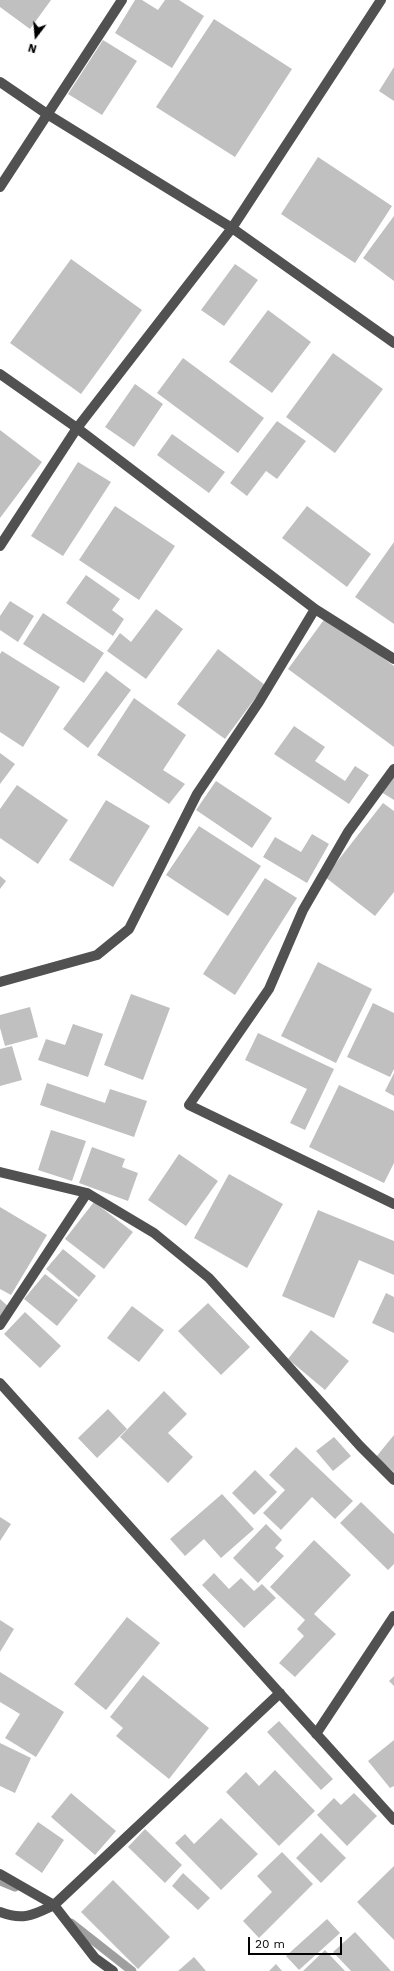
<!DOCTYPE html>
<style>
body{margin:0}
#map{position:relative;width:394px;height:1971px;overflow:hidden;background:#fff;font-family:"Work Sans",sans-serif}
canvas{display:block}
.north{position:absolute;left:16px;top:16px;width:40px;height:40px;-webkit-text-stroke:3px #fff;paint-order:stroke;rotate:196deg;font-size:11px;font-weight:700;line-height:16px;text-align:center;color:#000}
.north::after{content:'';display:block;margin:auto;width:14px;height:18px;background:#000;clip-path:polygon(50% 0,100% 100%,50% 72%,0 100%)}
.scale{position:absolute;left:248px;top:1937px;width:94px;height:18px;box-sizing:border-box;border:2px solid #000;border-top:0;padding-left:5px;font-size:12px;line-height:14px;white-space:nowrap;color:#000;-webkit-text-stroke:3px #fff;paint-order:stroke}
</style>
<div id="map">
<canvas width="394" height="1971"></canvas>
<div class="north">N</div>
<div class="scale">20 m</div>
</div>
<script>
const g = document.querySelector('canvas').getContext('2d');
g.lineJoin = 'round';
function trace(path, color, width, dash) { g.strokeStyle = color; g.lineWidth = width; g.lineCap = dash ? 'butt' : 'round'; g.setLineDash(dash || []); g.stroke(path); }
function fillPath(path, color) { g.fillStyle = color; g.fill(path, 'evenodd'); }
trace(new Path2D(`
 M0,1881L15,1887
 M71,1923L132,1971`), '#9f9f9f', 9);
fillPath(new Path2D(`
 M0,0H51L30,29L0,7Z
 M135,0H142L158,10L165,0H179L204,16L172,68L115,33Z
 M214,19L292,69L235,157L156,107Z
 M103,40L137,61L102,115L68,94Z
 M394,67V101L379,91Z
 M318,157L392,206L355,263L281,214Z
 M394,216V281L363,258Z
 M71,259L142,310L81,394L10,343Z
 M235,264L258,280L224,326L201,310Z
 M268,310L311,342L272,393L229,362Z
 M333,353L383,389L335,453L286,417Z
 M183,358L264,418L238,453L157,393Z
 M135,384L163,404L134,447L105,427Z
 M277,421L306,441L277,479L266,471L247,496L230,483Z
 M0,430L42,462L0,518Z
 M172,434L225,472L209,493L157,455Z
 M78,462L111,482L63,556L31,536Z
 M115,506L175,546L139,600L79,560Z
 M307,506L371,554L347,587L282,538Z
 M394,542V624L355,597Z
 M86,575L120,599L112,610L124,619L113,636L66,603Z
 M10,601L34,616L18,642L0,630V616Z
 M156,609L183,629L146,679L107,651L120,633L131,642Z
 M43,613L104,653L84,683L23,644Z
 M326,617L394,666V747L288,669Z
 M218,649L265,685L225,739L177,704Z
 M2,651L60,687L23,747L0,732V654Z
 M106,671L131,690L88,748L63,729Z
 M134,698L186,735L163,770L185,784L169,804L97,755Z
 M294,726L325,747L315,761L345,781L355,766L369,775L349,804L274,754Z
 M0,753L15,764L0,784Z
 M394,772V800L381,792Z
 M216,781L272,818L252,848L196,810Z
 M17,785L68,820L38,864L0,838V809Z
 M106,800L150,826L113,887L69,860Z
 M383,803L394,811V892L375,916L325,877Z
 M199,826L261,866L228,916L166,875Z
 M312,834L329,844L307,883L263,857L275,837L301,852Z
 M0,876L6,881L0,889Z
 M265,878L297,898L235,995L203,974Z
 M318,962L372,989L336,1063L281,1036Z
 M131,994L170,1008L143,1080L104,1065Z
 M373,1003L394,1013V1069L390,1077L347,1057Z
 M30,1007L38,1037L5,1046L0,1028V1015Z
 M73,1024L103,1034L88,1077L38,1060L46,1039L65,1045Z
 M258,1033L334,1069L305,1130L290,1123L307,1089L245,1060Z
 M12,1046L22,1080L0,1086V1049Z
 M394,1073V1096L385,1091Z
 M47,1083L105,1103L110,1089L147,1101L134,1137L40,1105Z
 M339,1085L394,1111V1163L384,1183L309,1147Z
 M51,1130L86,1141L72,1181L38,1170Z
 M92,1147L125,1159L122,1167L138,1173L128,1201L79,1183Z
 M179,1154L218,1181L186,1226L148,1200Z
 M229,1174L283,1204L247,1268L194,1238Z
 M94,1202L133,1232L104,1269L65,1239Z
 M0,1207L47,1235L11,1295L0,1289Z
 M318,1210L394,1241V1275L359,1260L334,1318L282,1296Z
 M63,1249L96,1276L79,1297L46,1269Z
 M45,1274L78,1300L57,1326L24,1299Z
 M386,1293L394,1297V1333L372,1323Z
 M0,1299L10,1308L0,1320Z
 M208,1303L250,1347L221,1375L178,1331Z
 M132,1306L164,1330L139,1362L107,1338Z
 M25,1312L61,1346L40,1368L4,1334Z
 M311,1330L349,1361L325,1390L288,1359Z
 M164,1391L187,1414L168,1433L193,1457L168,1483L120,1437Z
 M108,1409L127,1429L97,1458L78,1438Z
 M394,1435V1472L376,1457Z
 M334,1437L351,1456L333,1471L316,1451Z
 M296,1447L353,1501L335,1519L312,1497L281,1530L263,1513L285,1490L269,1475Z
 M255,1470L277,1492L254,1515L232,1493Z
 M222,1494L254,1529L221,1558L204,1539L185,1556L170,1539Z
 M361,1502L394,1534V1564L388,1570L340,1523Z
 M0,1517L11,1524L0,1541Z
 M266,1524L282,1540L275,1548L284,1556L258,1583L233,1558Z
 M314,1540L351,1575L314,1614L336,1634L295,1677L279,1663L304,1636L297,1629L305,1620L270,1587Z
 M214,1573L229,1589L241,1578L254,1591L262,1584L276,1598L244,1628L202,1585Z
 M127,1617L160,1643L106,1710L74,1684Z
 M0,1620L14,1629L0,1652Z
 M0,1672L64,1712L36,1757L5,1738L20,1714L0,1702Z
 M143,1675L209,1728L169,1779L116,1736L123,1728L110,1717Z
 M394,1676V1686L389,1681Z
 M279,1721L333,1779L321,1790L267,1732Z
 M394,1740V1786L390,1788L368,1761Z
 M0,1743L31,1758L15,1793L0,1786Z
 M275,1770L315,1811L279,1846L226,1792L246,1772L259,1786Z
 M71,1793L116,1831L95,1855L51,1817Z
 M354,1793L377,1816L347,1846L317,1815L334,1798L341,1805Z
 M221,1818L258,1854L221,1890L175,1843L185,1834L194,1844Z
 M38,1822L64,1840L42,1873L15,1854Z
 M145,1829L182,1865L165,1883L128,1847Z
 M321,1833L346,1858L321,1883L296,1858Z
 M282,1852L313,1884L259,1938L243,1921L272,1892L257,1876Z
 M394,1866V1940L357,1902Z
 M183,1873L210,1898L198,1910L172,1886Z
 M113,1880L170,1937L138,1969L81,1912Z
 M327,1919L340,1933L299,1970L286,1956Z
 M355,1932L391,1971H351L333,1952Z
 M325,1950L345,1971H303Z
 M194,1957L206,1971H178Z
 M276,1964L282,1971H269Z`), '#c0c0c0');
trace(new Path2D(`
 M0,82L47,114L232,228L394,343
 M0,187L122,0
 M0,374L77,428L315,609L394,659
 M0,546L77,428L232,228L381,0
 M394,769L348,832L303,910L269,989L189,1105L394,1204
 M0,982L97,955L129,929L197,794L259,702L315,609
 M0,1172L87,1193L154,1233L209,1278L360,1446L394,1480
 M0,1325L87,1193
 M0,1383L394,1820
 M316,1734L394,1616
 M0,1874L54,1905L95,1958L113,1971
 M0,1912C23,1921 33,1915 54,1905L280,1693`), '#515151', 10);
</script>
